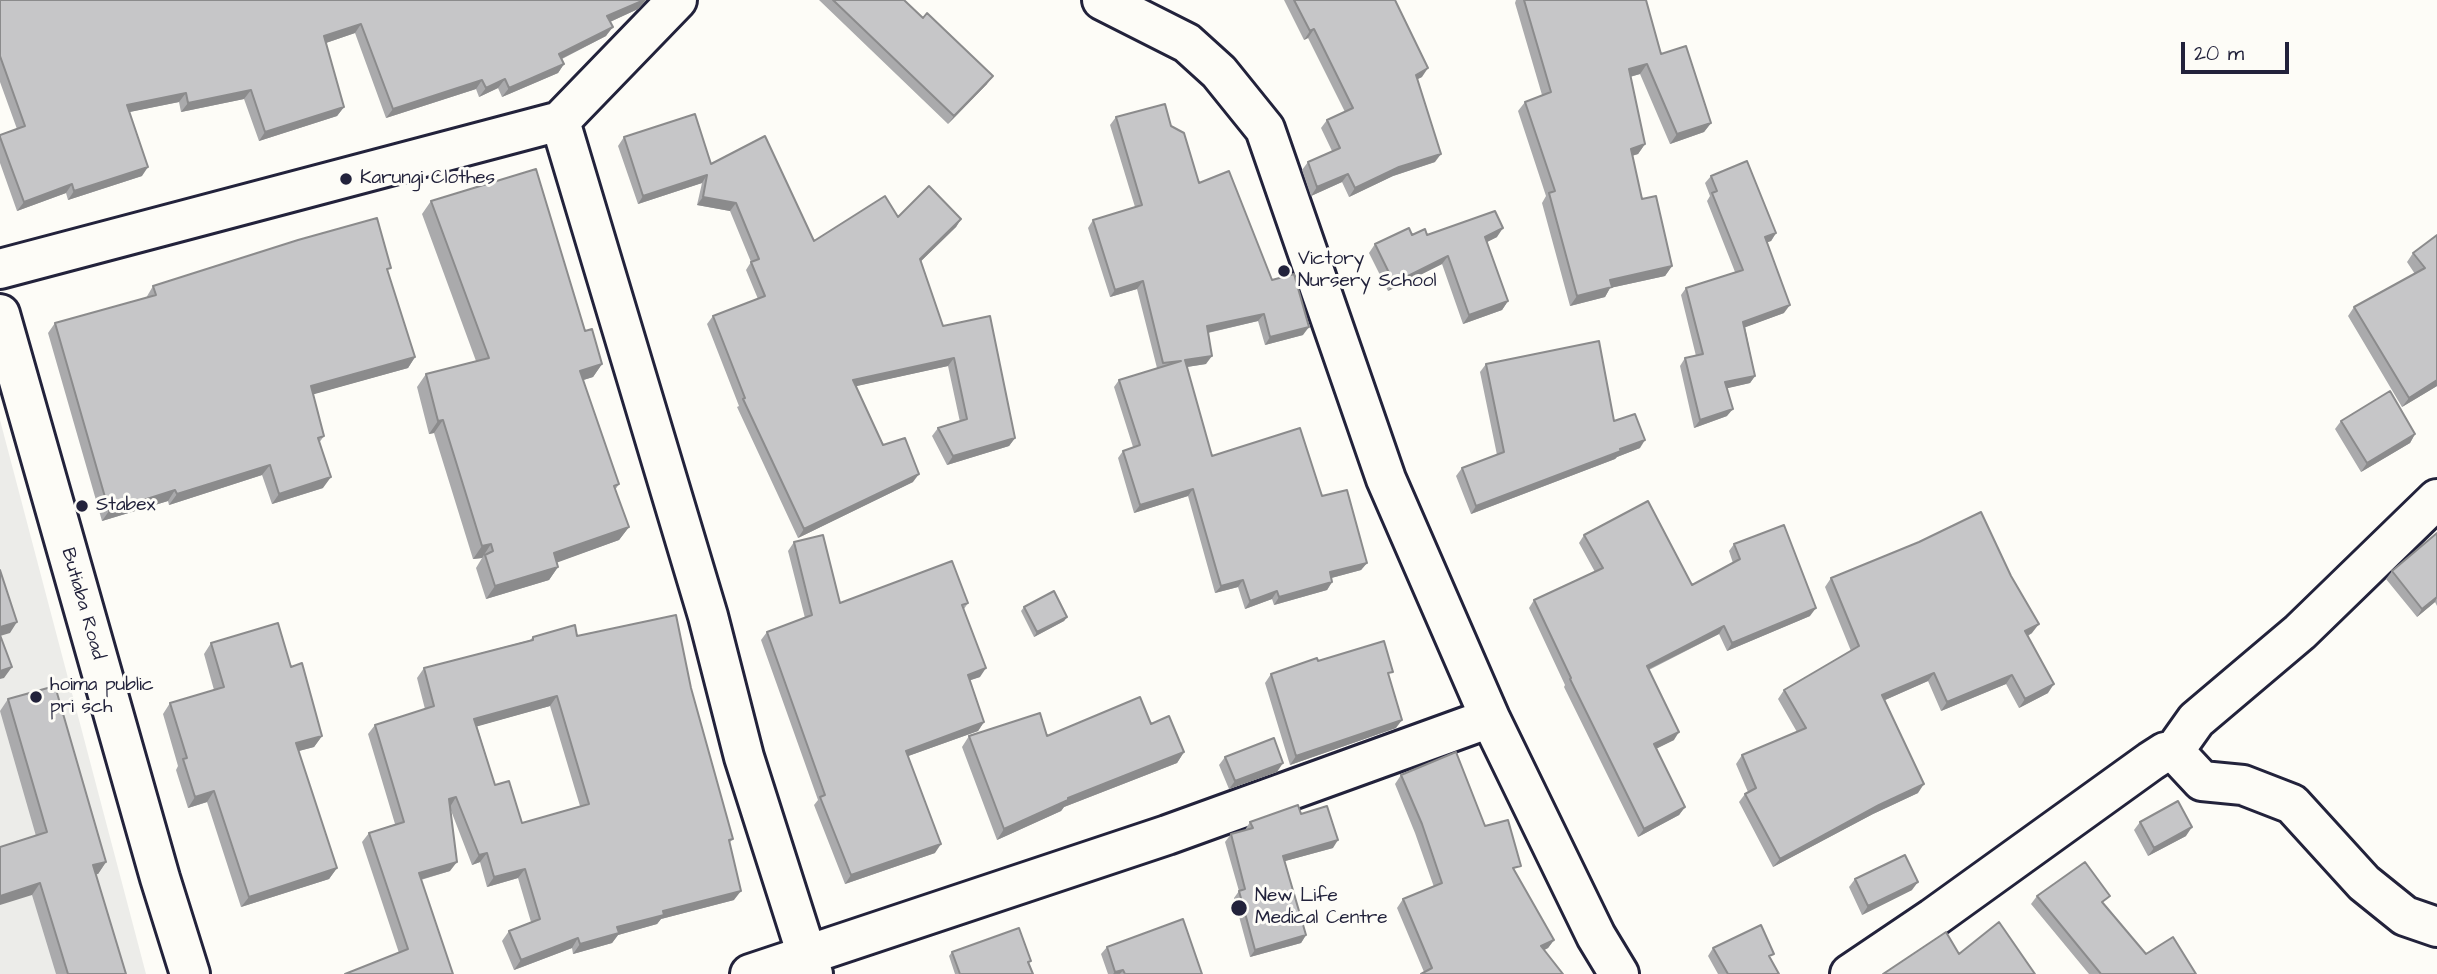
<!DOCTYPE html>
<style>
body{margin:0}
#map{position:relative;width:2437px;height:974px;overflow:hidden;background:#fdfcf7;font-family:"Architects Daughter",sans-serif}
canvas{display:block}
.scale{position:absolute;left:2181px;top:42px;width:108px;height:32px;box-sizing:border-box;border:4px solid #22223b;border-top:0;padding-left:9px;font-size:21px;line-height:24px;white-space:nowrap;color:#22223b;-webkit-text-stroke:5px #fdfcf7;paint-order:stroke}
</style>
<div id="map">
<canvas width="2437" height="974"></canvas>
<div class="scale">20 m</div>
</div>
<script>
const g = document.querySelector('canvas').getContext('2d');
g.lineJoin = 'round';
function fillPath(path, color) { g.fillStyle = color; g.fill(path, 'evenodd'); }
function trace(path, color, width, dash) { g.strokeStyle = color; g.lineWidth = width; g.lineCap = dash ? 'butt' : 'round'; g.setLineDash(dash || []); g.stroke(path); }
function label(font, color, halo, rows, align = 'center') {
  g.font = font + ' "Architects Daughter",sans-serif'; g.lineWidth = 6; g.setLineDash([]); g.textBaseline = 'middle'; g.strokeStyle = halo; g.fillStyle = color; for (const [text, x, y, turn = 0] of rows) {
    g.save(); g.translate(x, y); g.rotate((+turn || 0) * Math.PI / 180); g.textAlign = isNaN(turn) ? turn : align; if (halo) g.strokeText(text, 0, 0); g.fillText(text, 0, 0); g.restore();
  }
}
fillPath(new Path2D(`
 M0,420L146,974H0Z`), '#ecece9');
const minor = new Path2D(`
 M1102,0L1187,43L1219,72L1265,129L1386,479L1490,718L1596,936L1619,974
 M560,121L708,616L744,757L813,974
 M0,269L560,121L677,0
 M2174,751L2202,781L2243,785L2292,804L2364,883L2405,916L2437,927
 M750,974L1167,835L1490,718
 M1850,974L1933,918L2151,761L2165,752L2174,751L2196,720L2300,632L2437,499`);
const major = new Path2D(`
 M0,314L160,878L190,974`);
trace(minor, '#22223b', 44);
trace(major, '#22223b', 44);
trace(minor, '#fdfcf7', 38);
trace(major, '#fdfcf7', 38);
fillPath(new Path2D(`
 M0,0H646L638,9L610,22L606,36L562,59L564,64L558,73L502,97L498,88L479,97L476,89L386,118L355,33L326,43L344,107L337,116L259,141L244,99L181,112L179,102L129,112L142,176L68,200L66,193L17,211L0,163V135L17,129L0,82Z
 M819,0H904L987,84L948,124Z
 M1284,0H1395L1422,77L1417,79L1435,162L1393,176L1349,197L1342,182L1311,196L1302,170L1308,162L1332,151L1321,128L1327,120L1345,112L1308,38L1304,40Z
 M1516,0H1646L1661,54L1711,123L1704,132L1670,144L1640,74L1630,77L1645,144L1638,154L1632,156L1642,199L1672,266L1665,276L1610,288L1605,297L1570,306L1542,203L1546,196L1518,111L1525,102L1542,95L1515,3Z
 M1116,117L1171,126L1199,183L1272,280L1303,335L1265,345L1258,321L1208,333L1206,364L1187,367L1212,456L1322,496L1367,563L1361,570L1331,578L1332,582L1327,590L1274,605L1272,599L1245,609L1238,587L1215,593L1188,496L1134,513L1118,458L1123,451L1133,447L1114,387L1119,380L1157,368L1137,289L1110,297L1088,228L1093,220L1135,207L1110,125Z
 M624,137L711,164L814,241L898,217L961,219L956,227L921,261L943,326L1015,438L1009,446L947,465L932,436L938,428L960,422L948,366L856,386L883,445L913,482L798,538L737,407L739,406L707,324L713,316L758,299L746,270L751,262L730,211L697,205L702,183L638,204L618,146Z
 M1711,176L1776,233L1771,241L1767,242L1784,313L1745,327L1755,376L1750,383L1727,388V416L1694,428L1680,366L1685,358L1696,356L1681,295L1686,288L1735,272L1707,201L1710,196L1705,183Z
 M431,201L585,331L602,364L593,377L583,380L619,484L615,490L629,527L619,540L557,562L558,567L549,580L486,599L476,568L482,558L473,559L434,433L429,434L417,387L426,374L476,361L422,214Z
 M1412,235L1497,237L1487,242L1508,301L1502,310L1463,324L1442,264L1388,291L1369,253L1375,244Z
 M2437,235V386L2402,407L2348,316L2354,307L2415,274L2407,262L2413,253Z
 M388,272L415,357L408,368L313,394L324,436L319,443L323,488L272,504L262,475L169,505L168,501L102,521L48,333L55,323L146,298L153,286Z
 M1486,364L1614,421L1640,448L1617,457L1615,459L1471,514L1456,476L1462,468L1497,455L1480,372Z
 M2341,421L2415,434L2410,443L2361,472L2335,429Z
 M2437,533V606L2435,602L2417,617L2386,579L2392,571Z
 M1584,535L1692,585L1733,563L1729,551L1734,544L1810,616L1727,651L1719,634L1649,670L1674,740L1656,749L1685,807L1679,815L1638,837L1564,687L1565,685L1529,608L1534,600L1595,572L1579,543Z
 M794,542L840,603H968L964,609L980,677L970,680L984,722L978,731L908,756L935,853L845,884L814,805L818,800L761,640L767,632L805,618L788,551Z
 M1831,578L2032,633L2028,636L2048,693L2019,708L2006,684L1941,711L1928,681L1885,700L1918,793L1873,814L1773,867L1739,802L1745,794L1748,792L1736,764L1742,755L1797,732L1778,699L1784,690L1851,651L1825,587Z
 M1024,607L1067,617L1064,621L1034,637L1021,611Z
 M577,636L691,688L733,839L729,843L734,900L661,919L657,924L618,935L612,943L573,954L572,948L514,970L502,941L509,931L531,922L518,878L487,887L480,862L472,865L450,808V871L421,880L453,974L399,953L362,842L369,833L395,824L368,734L375,725L425,709L417,678L424,668L530,640L533,637ZM550,706L580,806L522,823L495,785L477,726Z
 M211,643L291,667L322,736L314,747L298,751L337,868L329,879L241,907L207,802L188,808L176,770L178,766L163,714L170,703L214,690L204,654Z
 M1318,661L1389,677L1396,728L1290,765L1265,683L1271,674Z
 M8,699L106,862L98,874H96L126,974H56L32,895L36,836L0,711Z
 M1151,724L1184,752L1177,763L1064,807L1061,811L997,840L962,747L969,736H1047Z
 M1225,757L1277,772L1229,789L1219,765Z
 M1401,775L1485,826L1516,873L1554,940L1548,948L1544,950L1424,972L1397,908L1403,899L1434,887L1415,833L1395,784Z
 M1301,814L1333,848L1285,861L1306,935L1301,943L1250,957L1234,898L1239,891L1225,842L1231,834L1245,830L1250,822Z
 M2140,822L2186,836L2148,856L2134,830Z
 M1855,879L1912,890L1862,915L1849,887Z
 M2037,896L2104,904L2146,954L2196,974H2089L2031,904Z
 M1107,947L1202,974H1108L1101,954Z
 M1713,948L1771,959L1779,974H1718L1708,956Z
 M952,952L1031,961L1029,963L1033,974H955L949,956Z`), '#aaaaac');
fillPath(new Path2D(`
 M644,0H646L638,9L601,26L607,16Z
 M361,24L355,33L317,46L324,36Z
 M613,27L606,36L553,63L559,54Z
 M1314,29L1308,38L1304,40L1310,31Z
 M564,64L558,73L502,97L509,88Z
 M1647,64L1640,74L1622,79L1629,69Z
 M1428,68L1422,77L1410,83L1416,75Z
 M993,76L987,84L948,124L954,116Z
 M505,79L498,88L479,97L486,88Z
 M482,80L476,89L386,118L393,109Z
 M251,90L244,99L181,112L188,103Z
 M186,93L179,102L120,114L127,105Z
 M344,107L337,116L259,141L265,132Z
 M1711,123L1704,132L1670,144L1677,134Z
 M1645,144L1638,154L1624,158L1631,149Z
 M1441,154L1435,162L1393,176L1349,197L1355,188L1399,167Z
 M148,167L142,176L68,200L74,191Z
 M1348,174L1342,182L1311,196L1317,187Z
 M707,175L702,183L638,204L643,196Z
 M72,184L66,193L17,211L24,202Z
 M703,197L736,203L730,211L697,205Z
 M961,219L956,227L914,268L920,259Z
 M1503,228L1497,237L1479,246L1485,237Z
 M1776,233L1771,241L1760,245L1765,237Z
 M1448,256L1442,264L1388,291L1394,283Z
 M1672,266L1665,276L1610,288L1605,297L1570,306L1577,296L1610,280Z
 M1143,281L1137,289L1110,297L1115,290Z
 M1508,301L1502,310L1463,324L1469,315Z
 M1790,305L1784,313L1738,330L1743,322Z
 M1264,314L1258,321L1202,334L1207,326Z
 M1309,327L1303,335L1265,345L1270,337Z
 M1212,356L1206,364L1180,368L1185,360Z
 M415,357L408,368L304,397L311,386Z
 M954,358L948,366L848,388L853,380Z
 M602,364L593,377L571,384L580,371Z
 M1755,376L1750,383L1720,390L1725,382Z
 M2437,380V386L2402,407L2409,398Z
 M1733,409L1727,416L1694,428L1700,420Z
 M443,420L434,433L429,434L438,421Z
 M2415,434L2410,443L2361,472L2367,463Z
 M1015,438L1009,446L947,465L953,456Z
 M1645,440L1640,448L1617,457L1615,459L1471,514L1476,506Z
 M270,465L262,475L169,505L177,494Z
 M919,474L913,482L798,538L804,529Z
 M331,477L323,488L272,504L279,494Z
 M1193,489L1188,496L1134,513L1140,505Z
 M175,490L168,501L102,521L109,511Z
 M629,527L619,540L545,567L554,553Z
 M491,544L482,558L473,559L482,546Z
 M1367,563L1361,570L1324,580L1330,572Z
 M558,567L549,580L486,599L495,586Z
 M1243,580L1238,587L1215,593L1221,586Z
 M1332,582L1327,590L1274,605L1279,597Z
 M1277,591L1272,599L1245,609L1250,601Z
 M2437,597L2435,602L2417,617L2422,609Z
 M1816,608L1810,616L1727,651L1732,643Z
 M1067,617L1064,621L1034,637L1037,632Z
 M17,622L10,633L0,636V627Z
 M2039,624L2032,633L2019,640L2025,631Z
 M1724,626L1719,634L1641,673L1647,666Z
 M12,667L4,678L0,679V671Z
 M986,668L980,677L962,683L968,675Z
 M1934,673L1928,681L1876,704L1882,695Z
 M2012,675L2006,684L1941,711L1947,702Z
 M2054,684L2048,693L2019,708L2025,699Z
 M557,696L550,706L468,729L474,719Z
 M1402,720L1396,728L1290,765L1296,756Z
 M984,722L978,731L900,759L906,751Z
 M1679,732L1674,740L1649,752L1654,744Z
 M322,736L314,747L288,754L296,743Z
 M1184,752L1177,763L1064,807L1061,811L997,840L1004,829L1068,798Z
 M1283,763L1277,772L1229,789L1235,781Z
 M1924,784L1918,793L1873,814L1773,867L1780,859L1879,805Z
 M214,791L207,802L188,808L195,797Z
 M456,797L450,807L449,799Z
 M1685,807L1679,815L1638,837L1644,829Z
 M2192,827L2186,836L2148,856L2154,848Z
 M1338,840L1333,848L1278,863L1283,856Z
 M941,844L935,853L845,884L851,875Z
 M487,853L480,862L472,865L479,855Z
 M106,862L98,874L84,877L93,865Z
 M457,862L450,871L412,882L419,873Z
 M337,868L329,879L241,907L249,897Z
 M525,869L518,878L487,887L494,877Z
 M1918,882L1912,890L1862,915L1868,906Z
 M40,883L32,895L0,905V896Z
 M741,891L734,900L661,919L657,924L618,935L612,943L573,954L580,944L617,927L663,911Z
 M1306,935L1301,943L1250,957L1255,950Z
 M578,938L572,948L514,970L521,960Z
 M1554,940L1548,948L1535,955L1541,946Z
 M1123,970L1120,974H1113L1115,972Z`), '#8b8b8c');
const building = new Path2D(`
 M0,0H644L607,16L613,27L559,54L564,64L509,88L505,79L486,88L482,80L393,109L361,24L324,36L344,107L265,132L251,90L188,103L186,93L127,105L148,167L74,191L72,184L24,202L0,137V135L25,126L0,56Z
 M833,0H904L923,18L927,13L993,76L954,116Z
 M1294,0H1395L1428,68L1416,75L1441,154L1399,167L1355,188L1348,174L1317,187L1308,162L1340,148L1327,120L1353,108L1314,29L1310,31Z
 M1524,0H1646L1661,54L1686,46L1711,123L1677,134L1647,64L1629,69L1645,144L1631,149L1642,199L1656,196L1672,266L1610,280L1612,287L1577,296L1549,193L1555,191L1525,102L1551,92Z
 M1165,104L1171,126L1184,133L1199,183L1229,171L1272,280L1294,274L1309,327L1270,337L1264,314L1207,326L1212,356L1185,360L1212,456L1300,428L1322,496L1347,490L1367,563L1330,572L1332,582L1279,597L1277,591L1250,601L1243,580L1221,586L1193,489L1140,505L1123,451L1140,445L1119,380L1181,361L1163,363L1143,281L1115,290L1093,220L1142,205L1116,117Z
 M695,114L711,164L765,136L814,241L885,196L898,217L929,186L961,219L920,259L943,326L990,316L1015,438L953,456L938,428L967,419L954,358L853,380L883,445L905,438L919,474L804,529L743,399L745,398L713,316L765,296L751,262L759,259L736,203L703,197L707,175L643,196L624,137Z
 M1747,161L1776,233L1765,237L1790,305L1743,322L1755,376L1725,382L1733,409L1700,420L1685,358L1703,354L1686,288L1743,270L1712,193L1717,191L1711,176Z
 M536,169L585,331L592,329L602,364L580,371L619,484L614,486L629,527L554,553L558,567L495,586L485,555L493,551L491,544L482,546L443,420L438,421L426,374L489,358L431,201Z
 M1495,211L1503,228L1485,237L1508,301L1469,315L1448,256L1394,283L1375,244L1409,228L1412,235L1425,229L1427,235Z
 M377,218L391,268L387,269L415,357L311,386L324,436L318,438L331,477L279,494L270,465L177,494L175,490L109,511L55,323L156,295L153,286L298,240Z
 M2437,235V380L2409,398L2354,307L2425,268L2413,253Z
 M1599,341L1614,421L1635,414L1645,440L1620,449L1621,451L1476,506L1462,468L1504,452L1486,364Z
 M2390,391L2415,434L2367,463L2341,421Z
 M1648,501L1692,585L1740,559L1734,544L1784,525L1816,608L1732,643L1724,626L1647,666L1679,732L1654,744L1685,807L1644,829L1570,679L1571,678L1534,600L1603,568L1584,535Z
 M1981,512L2011,576L2039,624L2025,631L2054,684L2025,699L2012,675L1947,702L1934,673L1882,695L1924,784L1879,805L1780,859L1745,794L1756,788L1742,755L1806,728L1784,690L1859,646L1831,578L1919,542Z
 M2437,533V597L2422,609L2392,571Z
 M823,535L840,603L952,561L968,603L962,605L986,668L968,675L984,722L906,751L941,844L851,875L820,797L825,795L767,632L812,615L794,542Z
 M0,570L17,622L0,627Z
 M1054,591L1067,617L1037,632L1024,607Z
 M676,615L691,688L733,839L729,840L741,891L663,911L664,915L617,927L619,933L580,944L578,938L521,960L509,931L540,919L525,869L494,877L487,853L479,855L456,797L449,799L457,862L419,873L453,974H345L408,949L369,833L404,822L375,725L434,706L424,668L533,640V637L575,625L577,636ZM557,696L589,804L522,823L509,781L495,785L474,719Z
 M278,623L291,667L302,663L322,736L296,743L337,868L249,897L214,791L195,797L183,759L187,758L170,703L224,687L211,643Z
 M0,635L12,667L0,671Z
 M1384,641L1393,672L1388,673L1402,720L1296,756L1271,674L1317,658L1318,661Z
 M55,686L106,862L93,865L126,974H68L40,883L0,896V847L47,832L8,699Z
 M1140,697L1151,724L1169,716L1184,752L1068,798V800L1004,829L969,736L1040,713L1047,736Z
 M1274,738L1283,763L1235,781L1225,757Z
 M1456,752L1485,826L1508,820L1521,866L1513,868L1554,940L1541,946L1563,974H1421L1432,968L1403,899L1442,883L1422,824L1401,775Z
 M2178,801L2192,827L2154,848L2140,822Z
 M1298,805L1301,814L1327,806L1338,840L1283,856L1306,935L1255,950L1239,891L1245,889L1231,834L1253,828L1250,822Z
 M1905,855L1918,882L1868,906L1855,879Z
 M2085,862L2110,896L2102,902L2146,954L2173,937L2196,974H2101L2037,896Z
 M1183,919L1202,974H1125L1123,970L1115,972L1107,947Z
 M1999,922L2035,974H1883L1946,932L1959,954Z
 M1761,925L1774,954L1769,956L1779,974H1728L1713,948Z
 M1019,928L1031,961L1028,962L1033,974H960L952,952Z`);
fillPath(building, '#c6c6c8');
trace(building, '#8b8b8c', 2);
for (const [x, y, r, color] of [
 [346,179,7,"#22223b"],
 [1284,271,7,"#22223b"],
 [82,506,7,"#22223b"],
 [36,697,7,"#22223b"],
 [1239,908,9,"#22223b"]
]) { const dot = new Path2D(); dot.arc(x, y, r, 0, 2 * Math.PI); g.fillStyle = color; g.fill(dot); trace(dot, '#fdfcf7', 2.5); }
label('19px', '#22223b', '#fdfcf7', [
 ["Karungi Clothes",360,179],
 ["Victory",1298,260],
 ["Nursery School",1298,282],
 ["Stabex",96,506],
 ["hoima public",50,686],
 ["pri sch",50,708],
 ["New Life",1255,897],
 ["Medical Centre",1255,919]
], 'left');
label('19px', '#22223b', '#fdfcf7', [
 ["Butiaba Road",82,604,74]
]);
</script>
